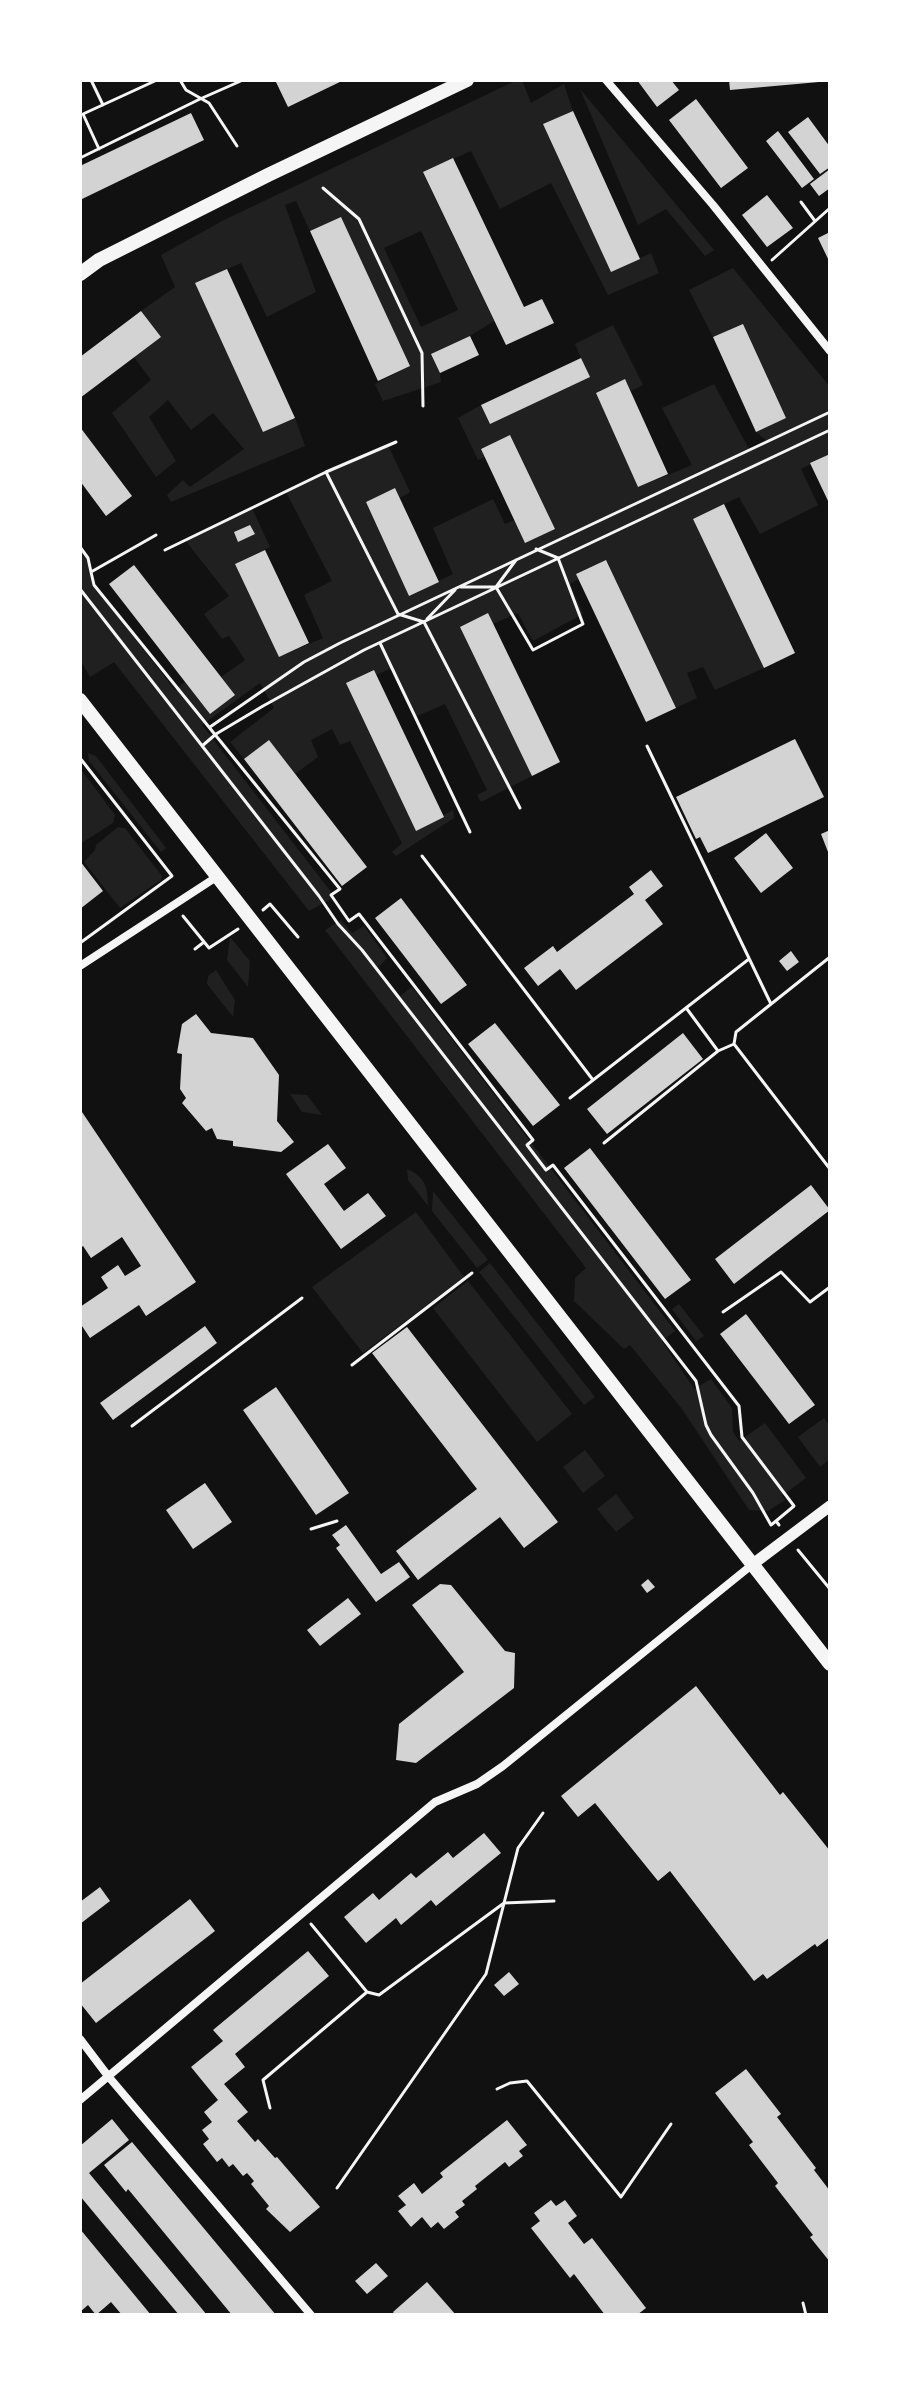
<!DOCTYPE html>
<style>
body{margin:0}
#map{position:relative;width:910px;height:2395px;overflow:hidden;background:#111;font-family:"Nunito Sans",sans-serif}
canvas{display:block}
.frame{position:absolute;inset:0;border:82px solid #fff;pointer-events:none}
</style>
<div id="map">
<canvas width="910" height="2395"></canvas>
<div class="frame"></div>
</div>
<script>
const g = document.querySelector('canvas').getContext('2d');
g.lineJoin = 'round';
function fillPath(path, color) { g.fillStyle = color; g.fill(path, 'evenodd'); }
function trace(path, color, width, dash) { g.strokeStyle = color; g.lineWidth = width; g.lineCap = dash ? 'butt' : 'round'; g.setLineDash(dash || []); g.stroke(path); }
fillPath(new Path2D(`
 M517,80H522L531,103L564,84L573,111L544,124L611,272L651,253L659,273L608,295L551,183L500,209L471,151L423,173L494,321L470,336L440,373L441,382L383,401L375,384L410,366L341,218L310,231L296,201L285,205L316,292L267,317L241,263L196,283L263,432L295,418L305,446L171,502L167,495L183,480L190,487L244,449L213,413L191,430L168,400L149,417L176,461L156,477L112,413L151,380L134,357L161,337L141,311L175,287L161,255L222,221ZM421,231L458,310L421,327L384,248Z
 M580,89L714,250L705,256L666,209L638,225Z
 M733,268L830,387V454L801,469L818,505L760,534L739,497L693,519L764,668L715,690L703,667L687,673L697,698L676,708L606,560L577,573L579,579L570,584L583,614L533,641L518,613L493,624L488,614L532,776L481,802L477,795L487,790L445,704L415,717L392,668L376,675L373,670L346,683L416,830L453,810L454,818L396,856L392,852L402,843L350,741L340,745L332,729L311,740L318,757L295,774L269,740L244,759L230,742L274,708L260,683L202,725L335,897L309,911L114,662L90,677L80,660V547L88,558L94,585L175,690L185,682L210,714L234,695L221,677L245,660L229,636L222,639L204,614L229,596L185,540L251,506L270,547L235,564L279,657L323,638L304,595L332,581L285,490L388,445L410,492L400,498L395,488L366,502L409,595L453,574L433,528L493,499L505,524L515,520L554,529L511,436L481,449L485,457L478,460L458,418L481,405L490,423L589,376L575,344L613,325L643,385L631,391L625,380L596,393L638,487L692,465L662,408L714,384L749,449L767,441L756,432L743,325L713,337L689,290Z
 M88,753L96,756L166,848L161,852L89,761Z
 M80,768L115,815L113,823L80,844Z
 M118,827L125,828L162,876L161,880L120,908L84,862L95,850L96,845Z
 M341,920L352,933L364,926L387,958L378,968L400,996L412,987L675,1331L662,1341L694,1389L711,1379L732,1408L733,1432L739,1441L765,1423L806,1478L782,1496L785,1500L768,1511L749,1510L682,1409L630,1345L624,1349L574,1301L575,1278L586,1268L325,930Z
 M230,937L250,961L248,987L227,960Z
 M216,970L235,1000L233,1017L207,984L208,976Z
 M290,1094L307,1095L322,1115L302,1112Z
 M407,1169C425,1177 428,1187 428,1206L408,1180Z
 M433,1191L488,1260L477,1268L432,1211Z
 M416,1212L464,1277L363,1353L312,1287Z
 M490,1263L595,1397L584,1405L479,1272Z
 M468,1281L572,1414L537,1442L433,1308Z
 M679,1304L704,1336L696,1341L672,1309Z
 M824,1418L830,1426V1459L820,1467L798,1437Z
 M585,1450L605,1476L583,1493L563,1467Z
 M616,1494L634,1518L616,1532L597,1509Z`), '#202020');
fillPath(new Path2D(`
 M275,80H344L288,107Z
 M637,80H671L679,90L657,107Z
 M729,80H819V82L730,90Z
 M696,99L748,168L721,188L669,120Z
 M573,111L640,259L611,272L543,124Z
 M191,113L204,140L80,200V166Z
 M808,117L830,147V167L820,174L788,132Z
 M778,131L814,179L802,188L766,141Z
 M453,158L524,307L542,299L554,323L506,345L423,172Z
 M830,169V188L819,196L810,184Z
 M767,195L793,228L767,247L742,215Z
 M341,217L410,366L378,381L310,231Z
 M830,232V263L818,238Z
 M227,269L295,418L263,432L195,283Z
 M141,311L161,337L80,398V357Z
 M743,324L786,418L756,432L713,337Z
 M470,336L479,355L440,373L431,354Z
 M581,358L590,377L490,424L481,405Z
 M625,379L668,474L638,487L596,393Z
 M80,427L132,496L106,516L80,481Z
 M510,435L555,529L525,543L481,449Z
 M830,454V505L810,463Z
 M395,488L439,582L409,596L366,502Z
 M724,504L795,653L764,668L693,519Z
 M250,525L255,534L238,542L234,532Z
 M265,550L309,643L279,657L235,564Z
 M606,560L676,708L646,722L576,574Z
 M134,565L235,695L210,714L109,584Z
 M488,613L560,762L532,776L460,627Z
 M374,670L444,817L416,831L346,683Z
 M795,739L824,797L708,853L700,837L696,839L676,797Z
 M269,740L367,867L342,886L244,759Z
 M830,830V857L821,834Z
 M766,833L793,868L761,893L734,858Z
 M80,861L103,891L80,909Z
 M651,870L663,886L645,900L663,924L576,990L560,969L538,986L524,968L553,946L557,952L634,894L629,887Z
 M401,898L467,985L441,1004L375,918Z
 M791,951L799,962L787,971L779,961Z
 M196,1014L211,1033L253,1038L279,1075L277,1121L294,1142L281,1152L233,1146V1141L217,1139L212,1128L206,1131L182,1103L186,1098L180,1089L182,1054L177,1053L182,1024Z
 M495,1023L560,1105L533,1126L468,1044Z
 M683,1033L703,1059L607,1134L587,1109Z
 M80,1109L196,1282L146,1316L139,1305L90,1338L80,1323V1307L108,1288L101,1277L118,1265L125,1276L141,1266L122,1237L91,1258L83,1246L80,1248Z
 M328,1144L346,1168L324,1184L344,1211L368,1193L386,1216L341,1249L286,1174Z
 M590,1148L691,1280L665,1299L564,1168Z
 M811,1185L830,1210L734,1284L715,1259Z
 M746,1314L815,1405L789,1424L720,1334Z
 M205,1326L217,1343L113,1420L100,1403Z
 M407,1327L558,1522L524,1548L500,1517L418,1580L396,1551L477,1489L372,1353Z
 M276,1387L349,1493L316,1515L243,1410Z
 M205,1483L232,1522L193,1549L166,1510Z
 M346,1525L381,1574L399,1562L410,1577L376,1602L336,1548L340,1545L332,1535Z
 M648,1579L655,1587L647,1593L641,1585Z
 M440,1584L451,1585L505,1651L515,1653L514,1688L416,1763L396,1760L399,1724L464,1672L412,1605Z
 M348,1598L361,1614L320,1646L307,1630Z
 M696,1686L780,1795L783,1792L830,1851V1937L817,1947L815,1944L767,1979L763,1974L754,1981L670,1871L658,1881L595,1803L578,1817L561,1796Z
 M484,1833L501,1853L436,1906L431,1900L401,1925L396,1918L366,1943L344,1917L373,1893L379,1900L411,1873L416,1878L448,1852L453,1858Z
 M100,1887L110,1901L80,1924V1902Z
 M190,1899L215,1931L96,2023L80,2003V1984Z
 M308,1951L329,1976L235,2054L245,2067L224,2084L248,2112L237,2121L255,2142L258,2139L275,2158L277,2157L320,2207L290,2232L266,2209L269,2206L251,2184L254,2181L247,2173L243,2176L233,2164L229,2167L222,2158L217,2162L203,2144L209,2139L202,2130L212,2122L204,2112L218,2100L191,2067L223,2041L213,2030Z
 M509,1972L519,1984L504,1996L494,1985Z
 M746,2069L781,2114L777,2117L816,2168L814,2170L830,2191V2262L810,2237L813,2235L775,2186L778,2183L749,2145L753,2142L715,2093Z
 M112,2119L129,2140L89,2173L207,2315H179L80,2196V2146Z
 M507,2120L527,2145L519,2151L523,2156L509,2167L505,2162L475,2186L477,2189L462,2201L465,2205L455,2212L459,2217L444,2229L438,2222L431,2228L422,2217L411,2227L398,2211L406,2205L398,2196L414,2183L422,2194L443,2177L440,2173Z
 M132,2142L276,2315H232L128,2189L126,2192L104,2165Z
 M551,2200L556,2206L565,2200L577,2216L568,2223L584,2244L592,2238L646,2308L637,2315H605L574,2274L570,2278L531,2228L540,2221L534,2213Z
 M80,2229L151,2315H122L111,2302L96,2315L88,2305L80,2312Z
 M376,2263L388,2276L367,2294L355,2281Z
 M427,2282L456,2315H395L393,2312Z`), '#d3d3d3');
trace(new Path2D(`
 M91,80L103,105
 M180,80L186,90L209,103L237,146
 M99,149L83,114L157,80
 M80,158L200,99L243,80
 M323,188L359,219L422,353L423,406
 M801,202L815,221
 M772,260L830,208
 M326,472L396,442
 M80,547L88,558L91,572L156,535
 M165,550L326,472L398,614L424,622L520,808
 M91,572L94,585L340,889L331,895L349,921L359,914L533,1140L527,1145L546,1170L553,1165L739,1406L742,1437L794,1506L776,1521
 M461,587H496L516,560
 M496,587L533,650L583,624L558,558L536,549
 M80,589L319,896L338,924L362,950L696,1381L706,1425L711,1435L753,1493L771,1525L776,1521L779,1525
 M427,619L455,590
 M380,643L470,832
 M210,727L304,662L340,643L830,412
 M202,746L216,734L263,706L364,650L830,430
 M647,746L771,1004
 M80,758L172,876L80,943
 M422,856L593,1080
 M263,910L270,904L298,937
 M183,916L209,948L238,929
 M195,949L204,942
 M830,957L736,1032L734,1044L830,1169
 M687,1009L718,1051
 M570,1098L749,959
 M604,1143L718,1051L734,1044
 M723,1312L781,1272L810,1302L830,1287
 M352,1365L472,1273
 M132,1426L302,1298
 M311,1529L337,1521
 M798,1550L830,1589
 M311,1924L367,1992
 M497,2089L510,2083L527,2081L621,2197L671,2124
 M270,2108L263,2080L367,1992L379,1995L504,1903L554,1901
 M337,2188L486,1974L518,1848L543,1813
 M803,2303L806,2315`), '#f5f5f5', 3);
trace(new Path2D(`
 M606,80L713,205L830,351
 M80,966L218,876
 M80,2039L108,2076L311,2315
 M80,2100L435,1802L477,1784L503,1766L753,1564`), '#f5f5f5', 8);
trace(new Path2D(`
 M753,1564L830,1506`), '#f5f5f5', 11);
trace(new Path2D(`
 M80,274L99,260L268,175L467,80
 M80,700L830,1664`), '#f5f5f5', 14);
</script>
